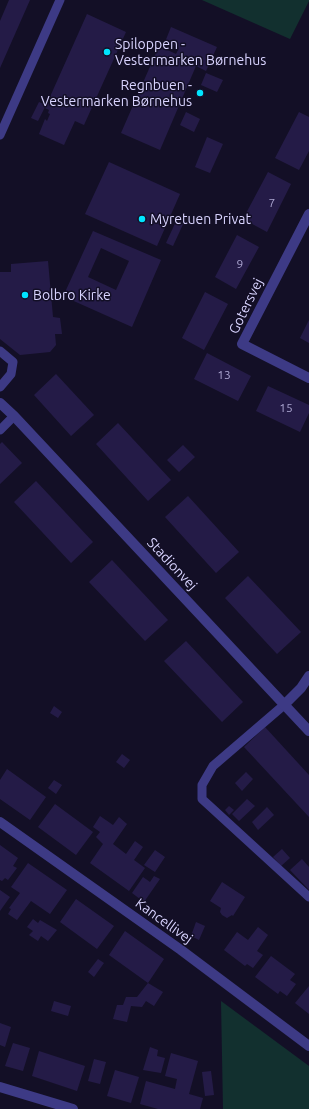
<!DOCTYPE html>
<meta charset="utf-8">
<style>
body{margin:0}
canvas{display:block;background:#130f26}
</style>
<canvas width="309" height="1109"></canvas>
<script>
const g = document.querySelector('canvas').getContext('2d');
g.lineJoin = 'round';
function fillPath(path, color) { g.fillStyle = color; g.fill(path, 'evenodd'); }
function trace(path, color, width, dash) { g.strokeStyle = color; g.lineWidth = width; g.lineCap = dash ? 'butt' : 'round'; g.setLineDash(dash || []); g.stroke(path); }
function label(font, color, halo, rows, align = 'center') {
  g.font = font + ' Ubuntu,sans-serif'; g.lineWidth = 3; g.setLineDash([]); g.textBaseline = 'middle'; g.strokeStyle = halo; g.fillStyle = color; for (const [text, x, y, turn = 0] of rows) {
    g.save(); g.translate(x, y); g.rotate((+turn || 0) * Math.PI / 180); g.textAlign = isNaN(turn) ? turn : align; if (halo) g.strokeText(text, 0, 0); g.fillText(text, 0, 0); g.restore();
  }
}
fillPath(new Path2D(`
 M202,0H309V1L290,39Z
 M221,1001L309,1066V1109H223Z`), '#12302f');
fillPath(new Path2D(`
 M9,0H30L0,68V21Z
 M87,14L126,32L84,125L75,121L64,145L39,134L45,119L47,121L50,114L48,113L49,110L45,108Z
 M171,27L217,47L206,71L196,66L160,150L121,133L159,46L176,54L179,48L165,42Z
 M206,73L223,80L217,92L201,85Z
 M39,102L46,105L38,121L31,118Z
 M186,112L200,119L194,132L180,125Z
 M299,112L309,117V151L299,170L275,158Z
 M207,137L223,144L210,173L195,167Z
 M109,162L180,194L157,246L85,214Z
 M268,172L291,184L267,232L243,219Z
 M178,217L185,220L173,246L166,243Z
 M93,231L161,260L132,327L67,298L66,290ZM101,248L129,261L116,290L88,277Z
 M237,235L259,247L236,289L215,277Z
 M48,261L53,317L60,318L62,334H55L56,345L50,352L20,355L0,339V272H11V264Z
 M205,292L228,304L204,350L182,338Z
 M309,320V343L300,338Z
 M207,353L251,376L238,401L194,379Z
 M56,374L94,415L71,436L34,395Z
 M268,386L309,405V413L300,432L256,411Z
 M118,423L171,480L148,501L96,444Z
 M2,442L22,463L0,484V444Z
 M183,445L195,457L179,472L167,460Z
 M36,481L93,542L71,563L14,502Z
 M188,496L239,552L216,573L165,517Z
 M112,560L168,620L145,641L89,582Z
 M248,576L301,632L277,654L225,598Z
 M186,641L243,702L222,722L164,661Z
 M54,706L62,712L58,718L50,713Z
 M265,727L309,775V817L244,747Z
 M122,754L130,760L124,768L116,762Z
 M7,769L46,797L30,820L0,799V780Z
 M246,772L253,779L242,791L235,783Z
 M54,780L62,785L56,794L48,788Z
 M247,799L255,806L239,821L232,814Z
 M55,804L93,832L76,855L38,827Z
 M229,806L234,810L229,815L225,810Z
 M267,807L274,815L258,830L252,822Z
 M100,816L113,825L119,817L127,824L113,844L126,854L135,841L143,847L134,860L145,868L129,891L90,863L103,844L96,837L100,832L93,827Z
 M0,845L18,858L13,866L17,868L8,880L5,878L2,881L0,880Z
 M282,849L290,858L281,866L273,857Z
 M155,850L165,857L155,872L144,865Z
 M302,859L309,867V890L290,870Z
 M28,863L67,890L50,914L31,901L17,920L8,914L11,909L9,908L20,893L11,887Z
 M154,876L160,879L144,902L132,893L143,877L150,882Z
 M222,882L245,897L233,916L232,915L227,918L222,915L220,912L221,908L210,901Z
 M0,890L10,897L0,911Z
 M76,899L114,926L97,949L60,922Z
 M33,919L38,923L40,920L57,930L48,941L41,936L38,941L29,935L33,931L27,927Z
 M196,922L205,926L199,940L191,936Z
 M258,927L268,935L257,951L263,955L253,968L247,964L245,966L224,950L237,932L248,940Z
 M125,931L164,959L148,983L109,955Z
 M271,956L295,974L290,980L296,984L287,996L280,991L278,994L255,977Z
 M98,959L104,963L94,977L88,972Z
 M148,983L163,992L154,1006L146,1001L142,1007L131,1006L127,1022L113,1019L117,1005H123L126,997H137Z
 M309,986V1014L295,1003Z
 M54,1001L71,1006L68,1016L51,1011Z
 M0,1023L11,1027L5,1047L0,1045Z
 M13,1043L30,1048L23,1071L5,1066Z
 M150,1047L158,1050L157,1056L165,1058L161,1073L143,1070Z
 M39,1051L85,1066L77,1091L32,1076Z
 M171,1053L198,1061L189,1094L203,1098L200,1109H158L140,1104L146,1081L175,1089L177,1079L165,1076Z
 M94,1059L106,1062L100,1084L88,1081Z
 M115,1070L139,1077L131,1103L107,1096Z
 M211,1071L214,1095L205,1096L202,1072Z`), '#241b47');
trace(new Path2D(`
 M0,135L60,0
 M0,351L13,362L11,374L0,387
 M0,430L14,416
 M284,705L213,766L202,785V799L309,897`), '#3d3a85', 9);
trace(new Path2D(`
 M309,214L242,344L309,378
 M0,403L14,416L309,731
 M284,705L301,688L309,676
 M0,822L181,950L309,1046
 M0,1087L73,1109`), '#3d3a85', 10);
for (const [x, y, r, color] of [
 [107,52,4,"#00e5ff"],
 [200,93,4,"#00e5ff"],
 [142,219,4,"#00e5ff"],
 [25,295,4,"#00e5ff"]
]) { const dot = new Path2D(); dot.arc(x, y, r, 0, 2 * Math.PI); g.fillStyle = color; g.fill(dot); trace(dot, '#130f26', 1.5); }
label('12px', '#aca6d1', null, [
 ["7",272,203],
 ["9",240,264],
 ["13",224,375],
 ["15",286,408]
]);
label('14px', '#d9d4ff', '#130f26', [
 ["Spiloppen -",115,44],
 ["Vestermarken Børnehus",115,60],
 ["Regnbuen -",192,85,"right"],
 ["Vestermarken Børnehus",192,101,"right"],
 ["Myretuen Privat",150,219],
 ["Bolbro Kirke",33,295]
], 'left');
label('14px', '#d9d4ff', '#130f26', [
 ["Gotersvej",246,306,-64],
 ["Stadionvej",172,564,47],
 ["Kancellivej",164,921,36]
]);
</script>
